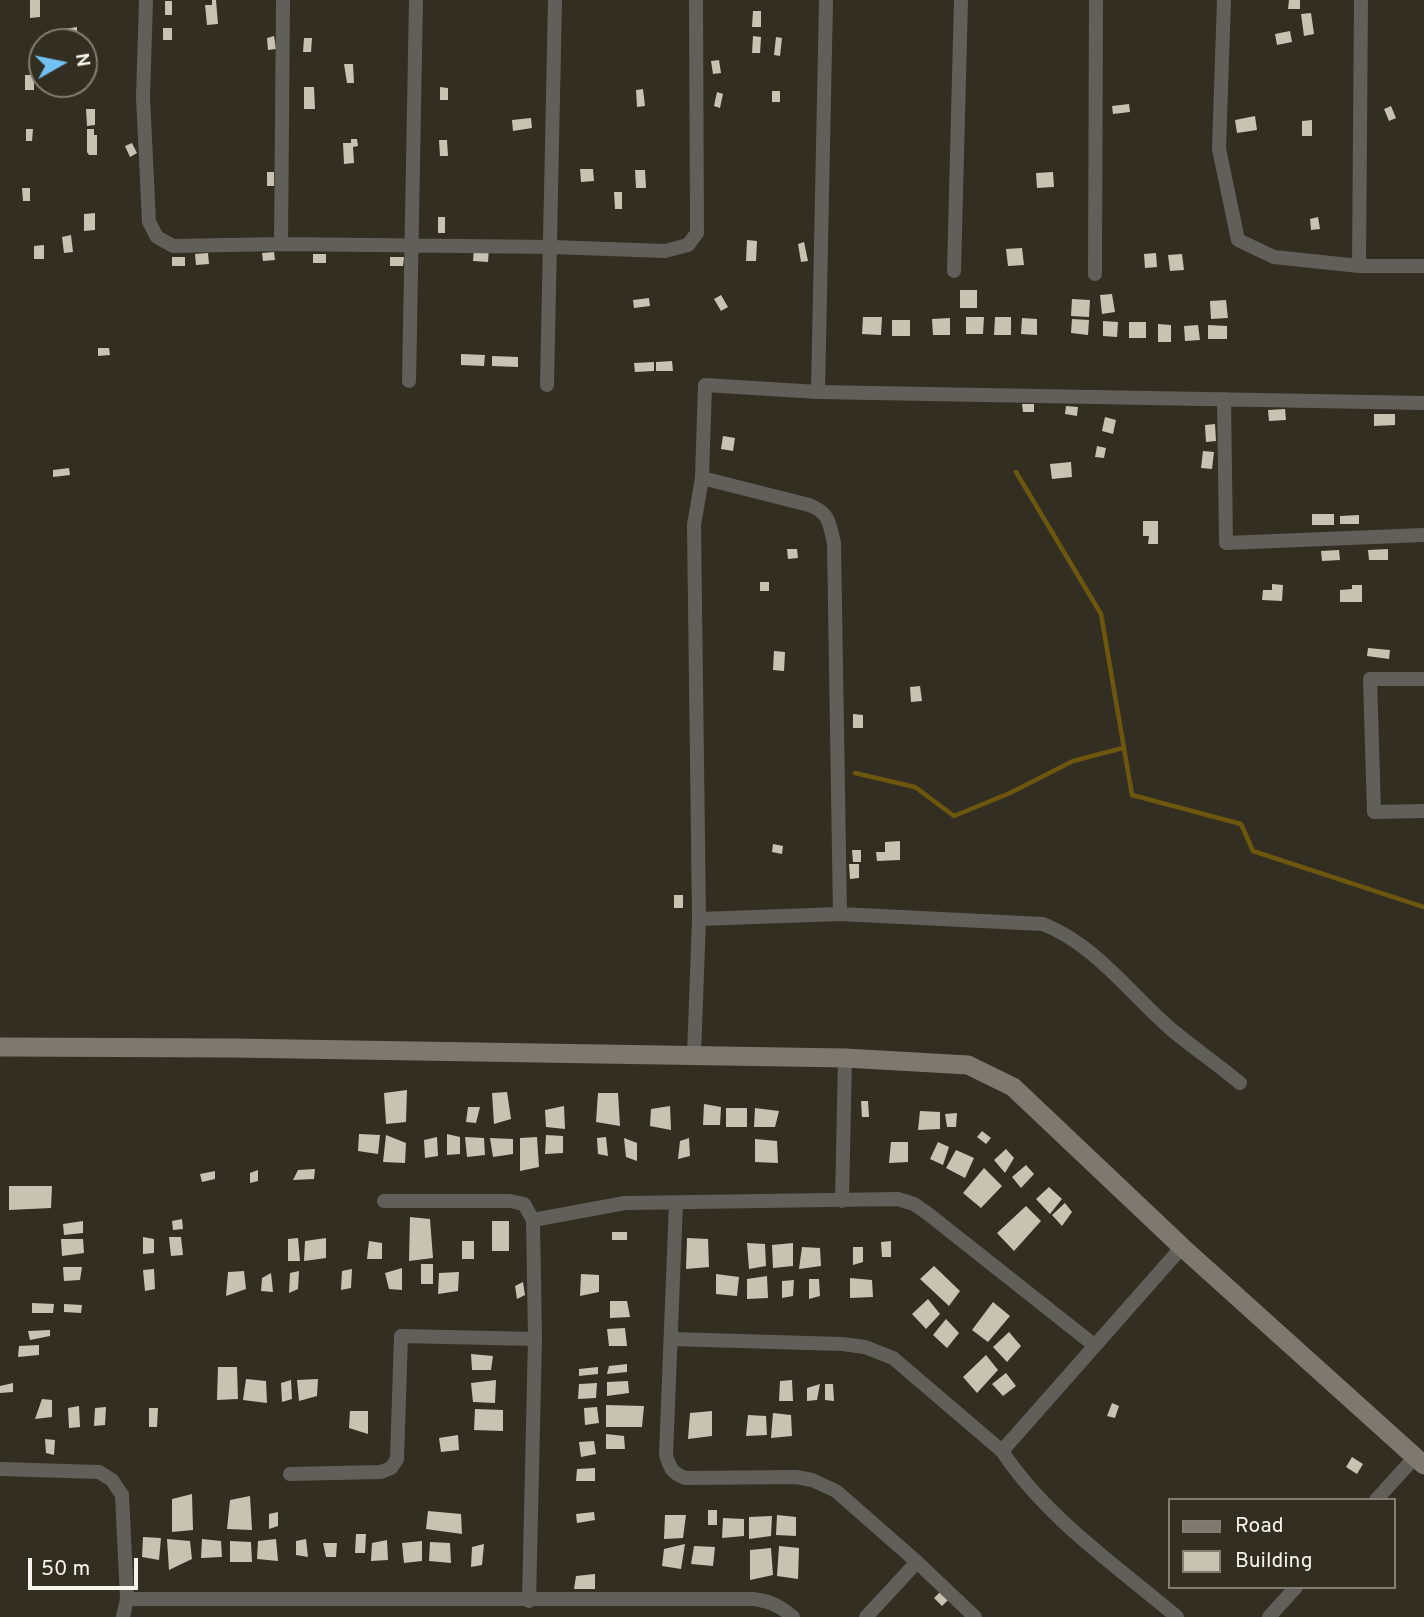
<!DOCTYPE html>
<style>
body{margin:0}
#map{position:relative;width:1424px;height:1617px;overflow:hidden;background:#332e22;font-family:Overpass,sans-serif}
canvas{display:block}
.legend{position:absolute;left:1168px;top:1498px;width:228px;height:91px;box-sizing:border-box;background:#332e22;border:2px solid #817d73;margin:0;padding:9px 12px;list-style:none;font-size:21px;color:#f6f3ec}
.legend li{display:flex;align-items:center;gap:14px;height:35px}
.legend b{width:35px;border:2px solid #817d73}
.north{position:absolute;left:28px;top:28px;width:70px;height:70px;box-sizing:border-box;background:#332e22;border:2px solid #817d73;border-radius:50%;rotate:81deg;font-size:19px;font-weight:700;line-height:28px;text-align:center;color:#f6f3ec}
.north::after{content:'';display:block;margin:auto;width:24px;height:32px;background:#71c1f5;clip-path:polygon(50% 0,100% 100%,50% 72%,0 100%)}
.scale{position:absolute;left:28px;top:1558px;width:110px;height:32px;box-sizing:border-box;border:4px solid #f6f3ec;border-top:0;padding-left:9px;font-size:21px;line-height:24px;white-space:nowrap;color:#f6f3ec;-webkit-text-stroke:5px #332e22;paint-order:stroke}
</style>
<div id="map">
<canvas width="1424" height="1617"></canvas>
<ul class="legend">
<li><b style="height:9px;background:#7d7970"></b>Road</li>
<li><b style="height:19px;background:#c8c2b3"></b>Building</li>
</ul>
<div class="north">N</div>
<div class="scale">50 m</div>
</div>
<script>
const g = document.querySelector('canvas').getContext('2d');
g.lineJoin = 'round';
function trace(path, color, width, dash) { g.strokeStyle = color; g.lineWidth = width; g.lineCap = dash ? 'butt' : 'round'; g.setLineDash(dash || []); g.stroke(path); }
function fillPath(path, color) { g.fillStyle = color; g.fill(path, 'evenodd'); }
trace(new Path2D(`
 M1016,472L1101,614L1132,795L1241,824L1253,851L1424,907
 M855,773L915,787L954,816L1010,793L1073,761L1123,748`), '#6d560d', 4.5);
fillPath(new Path2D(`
 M30,0H40V17L30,18Z
 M212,0H216L218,24L207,25L205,5H212Z
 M1289,0H1300V9H1288Z
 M165,1H172V15H165Z
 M753,11H761V27H752Z
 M1311,13L1314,34L1304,36L1301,14Z
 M77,27V41L65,42V29Z
 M163,28H172V40H163Z
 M1290,31L1292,42L1277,45L1275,34Z
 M274,36L276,49L268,50L267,38Z
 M753,36L761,37L760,53H752Z
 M776,37L782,38L780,56L774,55Z
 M304,38H312L311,52H303Z
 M719,60L721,73L713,74L711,61Z
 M344,64H353L354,83H347Z
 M25,75H34V90H25Z
 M304,87H314L315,109H304Z
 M440,87L448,88V100H440Z
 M643,89L645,106L637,107L636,90Z
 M772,91H780V102H772Z
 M717,92L723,94L720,108L714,106Z
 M1129,104L1130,112L1113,114L1112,106Z
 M1391,106L1396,118L1389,121L1384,109Z
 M86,109H95V125L87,126Z
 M1255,116L1257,130L1237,133L1235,120Z
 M531,118L532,128L513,131L512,120Z
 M1312,120V136H1302V121Z
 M26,129H33L32,141H26Z
 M87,129H94V135H97V155H89L87,152Z
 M351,139H357L358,146L353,147L354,163L344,164L343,143H351Z
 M439,140H447L448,156H440Z
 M132,143L137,153L130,157L125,146Z
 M580,169H593L594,181L581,182Z
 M635,170H645L646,188H636Z
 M267,172H274V186H267Z
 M1053,172L1054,187L1037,188L1036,173Z
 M22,188H30V201H23Z
 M614,192H622V209H615Z
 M95,213V230L84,231V214Z
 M438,217H445V233H438Z
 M1318,217L1320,229L1311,230L1310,219Z
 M71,235L73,252L64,253L62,237Z
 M747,240L757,241L756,261H746Z
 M804,242L808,261L801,262L798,244Z
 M44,245V259H34V246Z
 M474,248H489L488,262L473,261Z
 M1022,248L1024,265L1008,266L1006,249Z
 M274,252L275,260L263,261L262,253Z
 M208,253L209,264L196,265L195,254Z
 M1156,253L1157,267L1145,268L1144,254Z
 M313,254H326V263H313Z
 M1182,254L1184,270L1170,271L1168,255Z
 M172,257H185V266H172Z
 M390,257H404L403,266H390Z
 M960,290H977V308H960Z
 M1112,294L1115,312L1102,314L1100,295Z
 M721,295L728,307L721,311L714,299Z
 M649,298L650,306L634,308L633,300Z
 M1072,299L1090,300L1089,317L1071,316Z
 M1226,300L1228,318L1211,319L1210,301Z
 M863,317H882L881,335L862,334Z
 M966,317H984L983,334H966Z
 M995,317H1011V335H994Z
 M950,318V335H933L932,319Z
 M1022,318L1037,319V335L1021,334Z
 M1072,319L1089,320L1088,335L1071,333Z
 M892,320H910V336H892Z
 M1103,321L1118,322L1117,337L1103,336Z
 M1129,322H1146V338H1129Z
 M1158,324L1171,325V342H1158Z
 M1198,325L1200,340L1185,341L1184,326Z
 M1208,325L1227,326V339H1208Z
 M98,348H109L110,355L98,356Z
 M461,354L485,355L484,366L461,365Z
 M492,356L518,357V367L492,366Z
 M672,361L673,371H656V362Z
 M654,362V371L635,372L634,363Z
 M1022,404H1034V412H1023Z
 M1066,406L1078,407L1077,416L1065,414Z
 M1285,409L1286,420L1269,421L1268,410Z
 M1374,414H1395V425L1374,426Z
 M1105,417L1116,420L1113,434L1102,431Z
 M1215,424L1216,441L1206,442L1205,425Z
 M723,436L735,438L733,451L721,449Z
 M1097,446L1106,448L1104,458L1095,457Z
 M1203,451L1214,452L1212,469L1201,468Z
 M1071,462L1072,477L1052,479L1050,464Z
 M69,468L70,475L53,477V470Z
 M1312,514H1334V525H1312Z
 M1359,515V524H1340V516Z
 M1143,521H1158V544H1148L1149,536H1143Z
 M787,549H797L798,558L788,559Z
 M1388,549V560H1369L1368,550Z
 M1339,550L1340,560L1322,561L1321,551Z
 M760,582H769V591H760Z
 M1272,584L1283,585L1282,601L1262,600L1263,590H1272Z
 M1352,585H1362V602H1340V590L1352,589Z
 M1368,648L1390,650L1389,659L1367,656Z
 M774,651L785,652L784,671L773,670Z
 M920,686L922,701L911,702L910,687Z
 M853,714L863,715V728H853Z
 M900,841V860L877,861L876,852H885V842Z
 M773,844L783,846L782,854L772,852Z
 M852,850H861V862H853Z
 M849,864H859V878L850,879Z
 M674,895H683V908H674Z
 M407,1090L406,1122L386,1124L384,1093Z
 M507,1092L511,1119L494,1124L492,1093Z
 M598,1093H618L620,1126L596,1122Z
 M861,1101H868L869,1117H862Z
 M704,1104L721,1107L720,1125H703Z
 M564,1106L565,1129L546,1127L545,1110Z
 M670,1106L671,1130L650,1126L651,1109Z
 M468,1107H480L476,1123L466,1122Z
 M726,1108H747V1127H726Z
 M755,1108L779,1111L775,1127H754Z
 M920,1111L940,1112V1129L918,1130Z
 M957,1113L956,1127H947L945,1114Z
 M982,1131L991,1138L986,1144L977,1137Z
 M359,1134L380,1135L378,1154L358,1151Z
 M447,1134L460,1137V1154L447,1155Z
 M386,1135L406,1143L405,1163L383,1162Z
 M546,1135L563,1136V1153L545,1154Z
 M437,1137L438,1156L425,1158L424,1140Z
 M465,1137L484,1138L485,1155L467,1157Z
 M537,1137L539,1167L520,1171V1138Z
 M606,1137L608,1156L598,1154L597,1138Z
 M490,1138L513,1139V1154L493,1157Z
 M624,1138L637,1143V1161L626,1157Z
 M689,1138L690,1156L678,1159L680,1141Z
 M755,1139L777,1141L778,1163L755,1162Z
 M891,1142H908V1162L889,1163Z
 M938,1142L949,1147L943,1165L930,1159Z
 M1006,1149L1014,1158L1005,1173L994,1160Z
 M956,1150L974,1158L965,1178L946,1168Z
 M1026,1165L1034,1174L1021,1188L1012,1177Z
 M984,1168L1002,1186L981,1208L963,1193Z
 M315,1169L314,1179L293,1180L298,1170Z
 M258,1170V1181L250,1183V1173Z
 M215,1171V1179L202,1182L200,1174Z
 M9,1186H52L51,1208L9,1210Z
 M1049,1187L1062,1199L1050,1214L1036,1199Z
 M1065,1203L1072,1212L1062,1226L1052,1215Z
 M1026,1206L1041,1221L1014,1251L997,1233Z
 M410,1217L430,1219L433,1258L409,1261Z
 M182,1219L183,1229L173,1230L172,1221Z
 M83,1221V1233L64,1235L63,1224Z
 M492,1221H509V1251H492Z
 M612,1232H627V1240H612Z
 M143,1237L154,1239V1253L143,1254Z
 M169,1237H181L183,1255L171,1256Z
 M298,1238L300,1261H288V1239Z
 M326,1238V1258L304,1261L305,1241Z
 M687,1238L708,1239L709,1267L686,1269Z
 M61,1239H83L84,1253L62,1256Z
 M369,1241L382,1243V1259H367Z
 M462,1241H474V1259H462Z
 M891,1241V1257H882L881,1242Z
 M747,1243L765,1244L766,1266L749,1269Z
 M793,1243V1266L773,1268L772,1245Z
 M802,1247L820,1248L821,1266L799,1269Z
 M853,1247H863V1262L853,1265Z
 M421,1264H433V1284H421Z
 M934,1266L960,1291L949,1306L920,1279Z
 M63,1267H82L80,1280L64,1281Z
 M402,1268V1290L389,1289L385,1273Z
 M154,1269L155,1289L145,1291L143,1270Z
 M352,1269L351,1288L341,1290L342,1271Z
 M244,1271L246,1289L226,1296L228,1272Z
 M299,1271L298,1289L289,1293L290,1273Z
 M459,1272L458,1291L438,1294L439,1273Z
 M271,1273L273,1292L261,1291L262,1278Z
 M581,1274L599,1275V1292L580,1296Z
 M716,1274L739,1277L737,1296L716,1294Z
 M767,1276L768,1298L747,1299V1279Z
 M850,1278L872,1280L873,1297L850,1298Z
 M809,1279H819L820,1296L809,1299Z
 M794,1280L793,1296L782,1298V1281Z
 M523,1282L525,1295L517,1299L515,1286Z
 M928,1299L940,1314L926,1329L912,1314Z
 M610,1301H627L630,1317L610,1318Z
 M993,1302L1010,1316L988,1342L972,1330Z
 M32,1303L54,1304L53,1313H32Z
 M64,1304L82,1305L81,1313L64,1312Z
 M946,1319L959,1333L947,1348L933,1335Z
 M625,1328L627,1346H609L607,1329Z
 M50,1330V1336L30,1340L28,1331Z
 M1009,1332L1021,1346L1007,1362L993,1347Z
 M39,1345V1355L18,1357L19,1346Z
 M471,1354L493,1356L491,1370H472Z
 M986,1355L998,1370L977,1393L963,1377Z
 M627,1364V1372L607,1374L609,1366Z
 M218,1367H237L238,1399L217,1400Z
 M598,1367V1374L579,1376V1369Z
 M1006,1373L1016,1386L1003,1396L992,1384Z
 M246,1379L266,1381L267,1403L243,1400Z
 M318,1379L317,1396L299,1401L297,1380Z
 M291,1380L292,1399L282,1402L281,1383Z
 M496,1380L495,1403L473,1402L471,1383Z
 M792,1380L793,1401H779L780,1381Z
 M628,1381L629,1393L607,1396V1382Z
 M13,1383V1392L0,1393V1386Z
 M597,1383L596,1398L578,1399L579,1384Z
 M820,1384L817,1400L807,1401V1388Z
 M825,1384H833L834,1401L825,1400Z
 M42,1399L52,1400V1417L35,1419Z
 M1112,1403L1119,1406L1115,1418L1107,1416Z
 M606,1405L644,1406L642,1427H606Z
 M79,1406L80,1427L69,1428L68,1408Z
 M106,1407L105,1425L94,1426L95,1408Z
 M597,1407L599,1423L585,1425L584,1408Z
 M149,1408H158L157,1427H149Z
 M475,1409L503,1410V1431L474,1430Z
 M350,1411H368V1434L349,1428Z
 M712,1411V1436L688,1439L690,1413Z
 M773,1413L791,1415L792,1436L771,1438Z
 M748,1415L766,1416L767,1435L746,1436Z
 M606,1434L624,1436L625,1449H606Z
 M458,1435L459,1450L441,1452L439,1438Z
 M45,1439L55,1440L54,1455L46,1453Z
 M594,1441L596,1454L581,1457L579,1442Z
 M1352,1457L1363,1464L1357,1474L1346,1467Z
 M595,1468V1481H576L577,1469Z
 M192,1494L193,1530L172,1532V1499Z
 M250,1496L252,1530L227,1529L230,1500Z
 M708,1510H717V1525H708Z
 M428,1511L461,1514L462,1534L426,1529Z
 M278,1512V1526L269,1529V1514Z
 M594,1512L595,1520L577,1523L576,1514Z
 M665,1515H686L683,1538L664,1539Z
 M777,1515L796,1517V1536L776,1535Z
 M772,1516L771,1536L749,1539V1517Z
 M723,1518L744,1519V1536L722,1538Z
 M356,1534H366L365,1553H355Z
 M143,1537L161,1538L159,1560L142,1557Z
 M167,1539L190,1541L192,1559L169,1570Z
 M202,1539L221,1541L222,1557L201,1558Z
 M276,1539L278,1561L257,1559L258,1541Z
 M306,1539L308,1557L296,1555V1541Z
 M387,1540L388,1560L371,1561L372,1543Z
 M230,1541L251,1542L252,1562H230Z
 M422,1541V1561L404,1563L402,1543Z
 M430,1542L450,1543L451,1563L429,1561Z
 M323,1543H337L336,1557H326Z
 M484,1544L482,1565L471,1567L472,1547Z
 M685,1544L681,1569L662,1566L664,1549Z
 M694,1546L715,1547L713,1566L691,1564Z
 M779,1546L799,1548L798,1579L777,1576Z
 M771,1548L773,1575L750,1580V1550Z
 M595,1574V1589H574L576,1576Z
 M941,1591L949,1599L942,1606L934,1598Z`), '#c8c2b3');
trace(new Path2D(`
 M146,0L143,97L149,222L157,237L173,246L281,244L552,247L665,251L688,245L697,233L696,0
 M1224,0L1219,149L1238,240L1274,257L1359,266H1424
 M281,244L283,0
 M1359,266L1361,0
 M954,271L961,0
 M1095,274L1096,0
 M409,381L416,0
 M547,385L555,0
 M818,392L826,0
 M1224,399L1226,543L1424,535
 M702,478L809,505C830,513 829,523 834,543L840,914
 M1424,679H1370L1374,812L1424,811
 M699,919L840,914L1043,924C1096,945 1129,993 1172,1030C1194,1048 1218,1065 1240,1083
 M694,1055L699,919L694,525L702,478L705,385L818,392L1424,403
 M384,1201H510L524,1204L533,1220L625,1203L898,1199L914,1204L927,1213L1094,1345
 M842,1201L845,1058
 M676,1203L666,1455C670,1468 672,1473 685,1478L796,1477L812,1480L836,1491L917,1562L975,1617
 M672,1339L842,1344L865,1347L893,1358L1002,1451
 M0,1469L99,1472L112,1480L122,1495L127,1599L123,1617
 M290,1474L381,1472L391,1468L397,1459L401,1336L535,1339
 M1376,1500L1415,1457
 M127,1599H753C770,1601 780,1606 793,1617
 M529,1601L535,1339L533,1220
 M866,1617L917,1562
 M1177,1617C1117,1566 1046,1518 1002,1451L1182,1247
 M1269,1617L1296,1587`), '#615f59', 14);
trace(new Path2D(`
 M0,1047L233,1048L845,1058L968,1065L1013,1087L1182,1247L1424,1465`), '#7d7970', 19);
</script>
